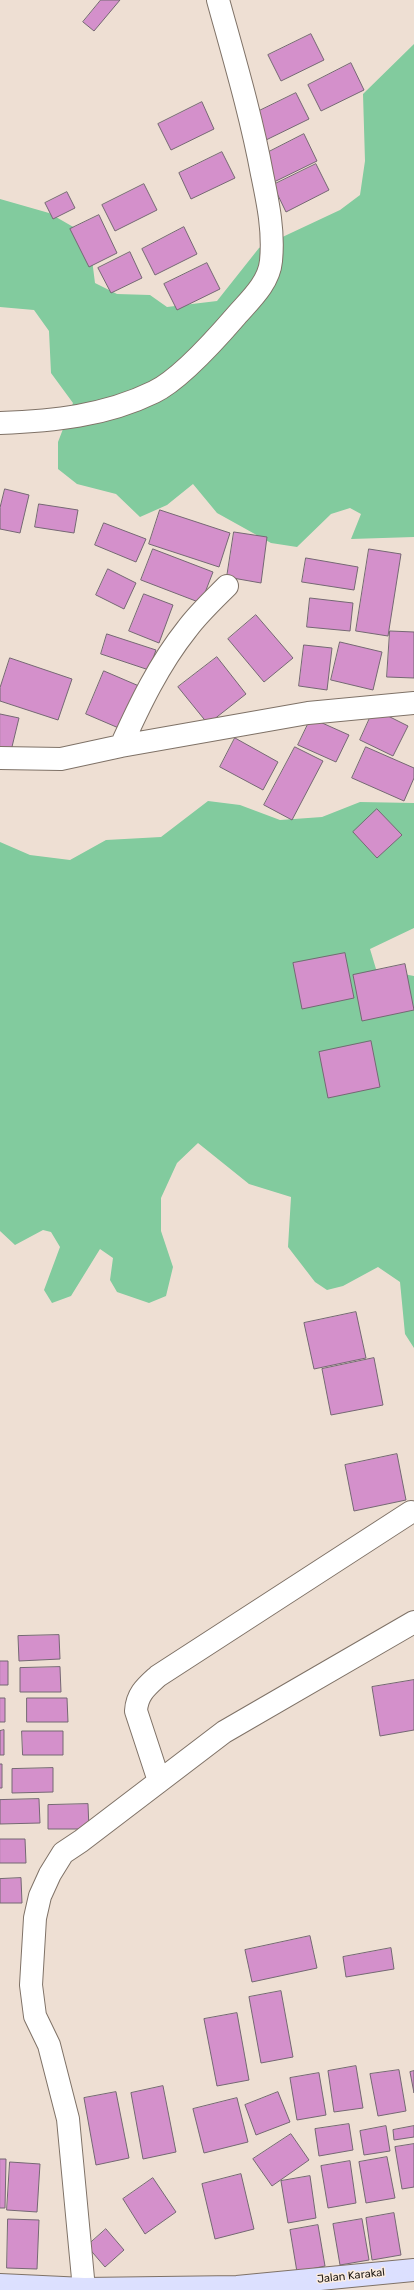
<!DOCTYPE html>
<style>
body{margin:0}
canvas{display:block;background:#eedfd3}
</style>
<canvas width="414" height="2290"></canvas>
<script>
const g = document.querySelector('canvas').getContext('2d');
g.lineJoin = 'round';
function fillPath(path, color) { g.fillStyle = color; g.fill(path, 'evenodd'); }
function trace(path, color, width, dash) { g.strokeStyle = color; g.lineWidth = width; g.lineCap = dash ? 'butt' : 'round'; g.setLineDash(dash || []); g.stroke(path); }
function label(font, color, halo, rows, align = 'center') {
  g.font = font + ' Rubik,sans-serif'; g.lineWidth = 3; g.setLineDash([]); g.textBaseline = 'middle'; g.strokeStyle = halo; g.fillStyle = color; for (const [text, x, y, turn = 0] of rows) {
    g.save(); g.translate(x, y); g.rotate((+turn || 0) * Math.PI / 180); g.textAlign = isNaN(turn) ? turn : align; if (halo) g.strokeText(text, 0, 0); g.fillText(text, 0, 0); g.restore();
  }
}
fillPath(new Path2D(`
 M414,44V537L351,539L361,514L350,508L331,514L297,547L271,543L217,513L193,484L167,505L140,517L116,494L77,484L58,469V442L73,403L51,373L49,331L34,310L0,307V199L49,213L89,236L95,283L117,294L150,295L167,307L217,301L259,248L340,210L360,195L365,161L363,94Z
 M208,801L240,805L280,820L322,817L360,802L414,803V928L370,949L376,969L414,976V1348L405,1334L400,1282L378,1267L343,1286L327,1290L315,1282L288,1247L291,1197L249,1184L198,1143L177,1163L161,1198V1231L173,1267L166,1296L149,1303L117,1292L110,1280L113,1258L100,1249L71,1296L52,1303L44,1290L60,1247L51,1232L43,1230L15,1245L0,1231V842L30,855L70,860L106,840L161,837Z`), '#82cb9e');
const building = new Path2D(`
 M101,0H120L94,31L83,22Z
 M311,34L324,60L281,81L268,55Z
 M351,63L364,90L321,111L308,85Z
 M296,93L309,119L266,140L253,114Z
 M202,102L214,129L171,150L158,124Z
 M304,134L317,161L274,182L261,156Z
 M222,152L235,178L191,199L179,173Z
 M316,164L329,190L286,212L273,185Z
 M144,184L157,210L115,231L102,205Z
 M67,192L75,208L53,219L45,203Z
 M99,215L117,253L89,267L70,229Z
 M184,227L197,254L155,275L142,249Z
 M130,252L142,278L111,293L98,268Z
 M207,263L220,289L177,310L164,284Z
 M5,489L29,495L20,533L0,529V508Z
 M39,504L78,510L74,533L35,527Z
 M160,510L230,533L219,567L149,544Z
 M104,523L146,539L136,562L95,545Z
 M234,532L267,537L261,583L227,577Z
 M153,549L213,572L201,603L141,580Z
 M369,549L401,554L388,636L356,631Z
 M306,558L358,567L354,590L302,582Z
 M108,569L136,583L124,609L96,595Z
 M144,594L173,605L159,643L129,631Z
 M310,598L353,603L350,631L307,627Z
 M256,615L293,658L264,682L228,639Z
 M390,631L414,632V678L387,677Z
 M107,634L156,650L149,670L101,654Z
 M340,642L382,652L373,690L331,680Z
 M304,645L332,648L327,690L299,686Z
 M217,657L246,694L208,724L178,687Z
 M10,658L72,679L58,720L0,701V688Z
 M104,671L139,686L121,729L86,714Z
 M374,709L408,726L393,756L360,740Z
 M0,714L19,718L10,755L0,753Z
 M311,718L349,735L336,762L298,745Z
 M235,738L278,762L263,790L220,767Z
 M295,747L323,761L292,820L264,805Z
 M366,747L414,768V778L404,801L352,778Z
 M377,809L402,835L377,858L353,832Z
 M345,953L354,998L302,1009L293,963Z
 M405,964L414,1010L362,1021L353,975Z
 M371,1041L380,1087L328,1098L319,1052Z
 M356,1312L366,1358L314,1369L304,1323Z
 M374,1358L383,1405L331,1415L322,1369Z
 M397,1454L406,1500L354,1511L345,1465Z
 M59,1635L60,1659L19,1661L18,1636Z
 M0,1661H8V1685H0Z
 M60,1667L61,1692H20V1668Z
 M414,1680V1730L380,1736L372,1687Z
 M0,1698H5V1722H0Z
 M27,1698H67L68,1722H27Z
 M4,1730V1755H0V1731Z
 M22,1731H63V1755H23Z
 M0,1764H2V1788H0Z
 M53,1768V1792L12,1793V1769Z
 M39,1799L40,1823L0,1824V1800Z
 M88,1804L89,1829H48V1805Z
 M0,1839H25L26,1863H0Z
 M21,1878L22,1903H0V1879Z
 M310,1936L317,1968L252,1982L245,1950Z
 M391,1948L394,1969L346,1977L343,1957Z
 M281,1991L293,2057L261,2063L249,1997Z
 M237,2013L249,2080L217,2086L204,2019Z
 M356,2066L363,2108L334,2112L328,2071Z
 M399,2070L406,2111L378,2116L370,2074Z
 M414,2071V2093L410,2072Z
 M319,2073L326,2115L297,2120L290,2078Z
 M163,2086L176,2152L143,2159L131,2093Z
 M116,2092L129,2158L96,2165L84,2098Z
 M278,2092L290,2122L256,2135L245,2105Z
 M237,2098L248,2142L204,2153L193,2109Z
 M349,2124L353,2150L319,2156L315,2129Z
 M386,2126L390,2151L364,2155L360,2131Z
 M414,2126V2137L394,2140L393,2130Z
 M291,2134L309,2160L272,2186L253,2159Z
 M414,2144V2187L402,2189L395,2147Z
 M387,2157L395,2198L366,2203L359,2162Z
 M0,2159H6L5,2208H0Z
 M350,2161L356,2203L328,2208L321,2166Z
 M10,2162L40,2164L37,2212L7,2210Z
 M241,2174L254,2229L215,2239L202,2184Z
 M310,2176L316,2218L288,2223L281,2181Z
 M153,2178L176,2212L145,2234L123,2199Z
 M394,2213L401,2255L372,2260L366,2218Z
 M8,2219L39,2220L37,2269L7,2268Z
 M362,2219L369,2260L340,2265L333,2224Z
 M318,2225L325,2266L297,2272L290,2230Z
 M106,2229L124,2250L105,2267L87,2246Z`);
fillPath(building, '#d490cb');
trace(building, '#756873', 1);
const minor = new Path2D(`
 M0,423C53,421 105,416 154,392C179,380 217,338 236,316C250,300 269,283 271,261C274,231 268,203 262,174C251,115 234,58 218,0
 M121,746C139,706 159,664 187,629C198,614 213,600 227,586
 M0,758L61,759L121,746L308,713L414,703
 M159,1781L136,1711C137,1694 146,1687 158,1676L411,1512
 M84,2289L68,2119L49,2045L35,2016L31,1985L35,1918L40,1896L50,1874L63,1853L81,1841L224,1732L414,1622`);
const secondary = new Path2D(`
 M0,2285L84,2289L237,2287L414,2270`);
trace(minor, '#7f7267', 24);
trace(secondary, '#7f7267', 24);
trace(minor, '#fff', 22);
trace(secondary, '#dce0ff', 22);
label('11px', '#1e1914', '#fbece0', [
 ["Jalan Karakal",351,2276,-6]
]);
</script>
